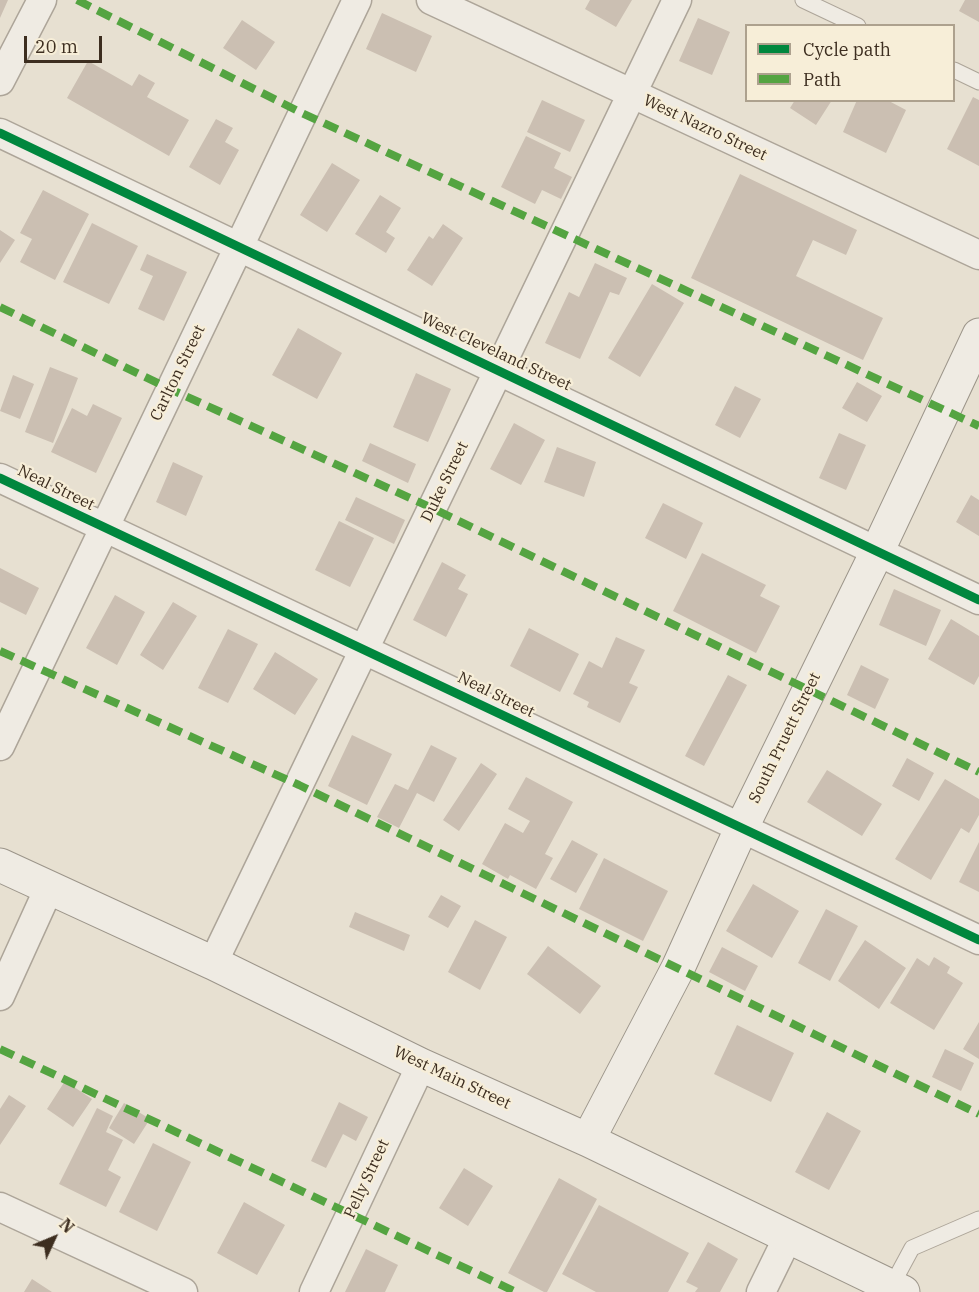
<!DOCTYPE html>
<style>
body{margin:0}
#map{position:relative;width:979px;height:1292px;overflow:hidden;background:#e7e0d1;font-family:"IBM Plex Serif",serif}
canvas{display:block}
.legend{position:absolute;left:745px;top:24px;width:210px;height:78px;box-sizing:border-box;background:#f7eed8;border:2px solid #ada18e;margin:0;padding:8px 10px;list-style:none;font-size:18px;color:#3d2e20}
.legend li{display:flex;align-items:center;gap:12px;height:30px}
.legend b{width:30px;border:2px solid #ada18e}
.north{position:absolute;left:24px;top:1208px;width:60px;height:60px;-webkit-text-stroke:4px #f7eed8;paint-order:stroke;rotate:46deg;font-size:16px;font-weight:700;line-height:24px;text-align:center;color:#3d2e20}
.north::after{content:'';display:block;margin:auto;width:21px;height:27px;background:#3d2e20;clip-path:polygon(50% 0,100% 100%,50% 72%,0 100%)}
.scale{position:absolute;left:24px;top:36px;width:78px;height:27px;box-sizing:border-box;border:3px solid #3d2e20;border-top:0;padding-left:8px;font-size:18px;line-height:21px;white-space:nowrap;color:#3d2e20;-webkit-text-stroke:4px #f7eed8;paint-order:stroke}
</style>
<div id="map">
<canvas width="979" height="1292"></canvas>
<ul class="legend">
<li><b style="height:8px;background:#00873e"></b>Cycle path</li>
<li><b style="height:8px;background:#54a441"></b>Path</li>
</ul>
<div class="north">N</div>
<div class="scale">20 m</div>
</div>
<script>
const g = document.querySelector('canvas').getContext('2d');
g.lineJoin = 'round';
function fillPath(path, color) { g.fillStyle = color; g.fill(path, 'evenodd'); }
function trace(path, color, width, dash) { g.strokeStyle = color; g.lineWidth = width; g.lineCap = dash ? 'butt' : 'round'; g.setLineDash(dash || []); g.stroke(path); }
function label(font, color, halo, rows, align = 'center') {
  g.font = font + ' "IBM Plex Serif",serif'; g.lineWidth = 4.5; g.setLineDash([]); g.textBaseline = 'middle'; g.strokeStyle = halo; g.fillStyle = color; for (const [text, x, y, turn = 0] of rows) {
    g.save(); g.translate(x, y); g.rotate((+turn || 0) * Math.PI / 180); g.textAlign = isNaN(turn) ? turn : align; if (halo) g.strokeText(text, 0, 0); g.fillText(text, 0, 0); g.restore();
  }
}
fillPath(new Path2D(`
 M0,0H8L0,18Z
 M590,0H632L616,27L585,9Z
 M965,0H979V22L959,11Z
 M382,13L432,36L416,72L366,49Z
 M698,18L730,32L712,75L679,61Z
 M242,20L275,42L256,70L223,48Z
 M88,61L132,86L139,74L155,83L147,97L189,120L169,156L67,98Z
 M973,97L979,100V166L947,149Z
 M542,100L585,120L570,152L527,132Z
 M795,100H832L816,125L790,108Z
 M857,100H887L906,110L886,153L843,132Z
 M216,119L233,128L225,142L239,150L220,185L189,167Z
 M526,136L561,153L554,168L572,177L561,199L542,190L535,204L501,187Z
 M332,163L360,180L327,232L300,215Z
 M740,174L857,230L846,255L813,240L796,276L883,318L863,360L691,278Z
 M43,190L89,214L55,280L20,262L32,239L20,233Z
 M380,195L401,208L386,232L395,238L386,253L355,234Z
 M92,223L138,246L109,304L63,282Z
 M443,224L463,238L432,286L407,270L429,236L433,239Z
 M0,230L15,240L0,263Z
 M147,254L187,272L164,321L138,309L153,276L140,270Z
 M595,263L627,278L619,295L610,292L580,359L545,343L569,292L579,297Z
 M652,284L684,303L640,377L608,358Z
 M298,328L342,353L317,399L272,375Z
 M50,367L78,378L53,443L25,432Z
 M416,373L451,389L428,442L393,427Z
 M13,375L34,384L20,419L0,411Z
 M857,382L882,396L867,422L842,408Z
 M735,386L761,399L740,438L715,425Z
 M93,404L122,418L96,473L51,452L72,408L87,416Z
 M514,423L545,440L521,485L490,469Z
 M839,433L866,445L846,490L819,478Z
 M370,443L416,464L408,483L362,461Z
 M557,447L596,462L584,497L544,482Z
 M173,462L203,476L186,516L156,502Z
 M971,495L979,500V536L956,522Z
 M356,497L405,520L394,544L345,520Z
 M663,503L703,523L686,559L645,538Z
 M339,521L374,538L350,587L315,570Z
 M702,553L766,585L760,596L780,606L756,653L673,611Z
 M442,562L466,575L458,589L468,594L446,637L413,620Z
 M0,568L39,588L26,615L0,602Z
 M894,589L941,610L926,646L879,625Z
 M115,595L145,612L117,665L86,648Z
 M173,602L197,616L163,670L140,655Z
 M951,619L979,636V676L974,685L928,659Z
 M529,628L579,654L560,692L510,666Z
 M228,629L258,644L228,703L198,688Z
 M616,637L645,650L629,683L638,687L620,723L587,707L589,702L573,694L589,661L602,668Z
 M275,652L318,679L295,715L253,689Z
 M861,665L889,679L875,709L847,695Z
 M728,675L747,685L704,766L685,756Z
 M352,735L392,754L367,805L328,786Z
 M431,745L457,758L434,802L417,793L399,828L377,817L395,784L408,790Z
 M907,758L934,773L919,801L892,786Z
 M481,763L497,774L459,831L443,820Z
 M827,770L882,804L862,836L807,802Z
 M526,777L573,802L545,854L553,858L536,889L510,875L508,879L482,864L505,823L523,833L530,821L508,809Z
 M945,779L979,799V815L969,833L961,828L931,880L895,859Z
 M572,840L598,854L576,893L550,879Z
 M979,842V892L959,882Z
 M604,858L668,891L643,941L579,909Z
 M753,884L799,911L772,958L726,931Z
 M441,895L461,906L448,928L428,917Z
 M826,909L858,926L830,981L798,963Z
 M355,912L410,935L404,951L349,927Z
 M475,920L507,937L480,990L448,972Z
 M865,940L906,968L879,1009L838,981Z
 M548,946L601,986L580,1014L527,974Z
 M722,947L758,966L745,991L709,972Z
 M934,957L950,967L947,973L963,983L934,1030L890,1003L917,958L929,966Z
 M979,1022V1059L963,1049Z
 M737,1025L794,1053L771,1102L714,1074Z
 M945,1049L974,1063L961,1091L932,1077Z
 M65,1081L92,1099L73,1127L47,1109Z
 M9,1095L26,1106L0,1145V1109Z
 M339,1102L368,1117L356,1141L343,1134L326,1168L311,1161Z
 M124,1103L150,1119L134,1144L109,1128Z
 M97,1108L113,1116L106,1132L123,1140L108,1170L121,1177L106,1207L59,1184Z
 M827,1112L861,1131L829,1190L795,1172Z
 M153,1143L191,1162L157,1231L119,1212Z
 M464,1168L493,1186L468,1226L439,1208Z
 M559,1178L597,1199L547,1292H544L508,1273Z
 M244,1202L285,1225L257,1275L217,1253Z
 M599,1205L689,1253L668,1292H596L562,1274Z
 M708,1242L738,1259L720,1292H695L698,1288L686,1282Z
 M366,1249L398,1265L385,1292H345Z
 M32,1279L52,1292H24Z`), '#cbbfb2');
const lane = new Path2D(`
 M803,0L858,26
 M954,70L979,82
 M891,1287L912,1248L979,1219`);
const street = new Path2D(`
 M431,0L979,255
 M0,81L42,0
 M0,133L979,600
 M0,478L979,940
 M0,746L357,0
 M213,963L677,0
 M0,996L49,888
 M0,1207L183,1292
 M314,1292L421,1065
 M761,1292L788,1237`);
const secondary = new Path2D(`
 M0,865L213,963L421,1065L588,1140L903,1292
 M588,1140L678,968L741,829L877,552L979,335`);
trace(lane, '#ada599', 17);
trace(street, '#ada599', 31);
trace(secondary, '#9c958a', 35);
trace(lane, '#efebe3', 15);
trace(street, '#efebe3', 28);
trace(secondary, '#efebe3', 33);
trace(new Path2D(`
 M77,0L302,113L979,426
 M0,307L170,389L432,508L979,772
 M0,651L299,785L979,1114
 M0,1049L516,1292`), '#54a441', 8, [15, 8]);
trace(new Path2D(`
 M0,133L979,600
 M0,478L979,940`), '#00873e', 9);
label('16px', '#3d2e20', '#f7eed8', [
 ["West Nazro Street",705,128,25],
 ["West Cleveland Street",496,352,25],
 ["Carlton Street",178,373,-64],
 ["Duke Street",445,482,-64],
 ["Neal Street",56,488,26],
 ["Neal Street",496,695,26],
 ["South Pruett Street",785,738,-64],
 ["West Main Street",452,1078,25],
 ["Pelly Street",367,1179,-65]
]);
</script>
